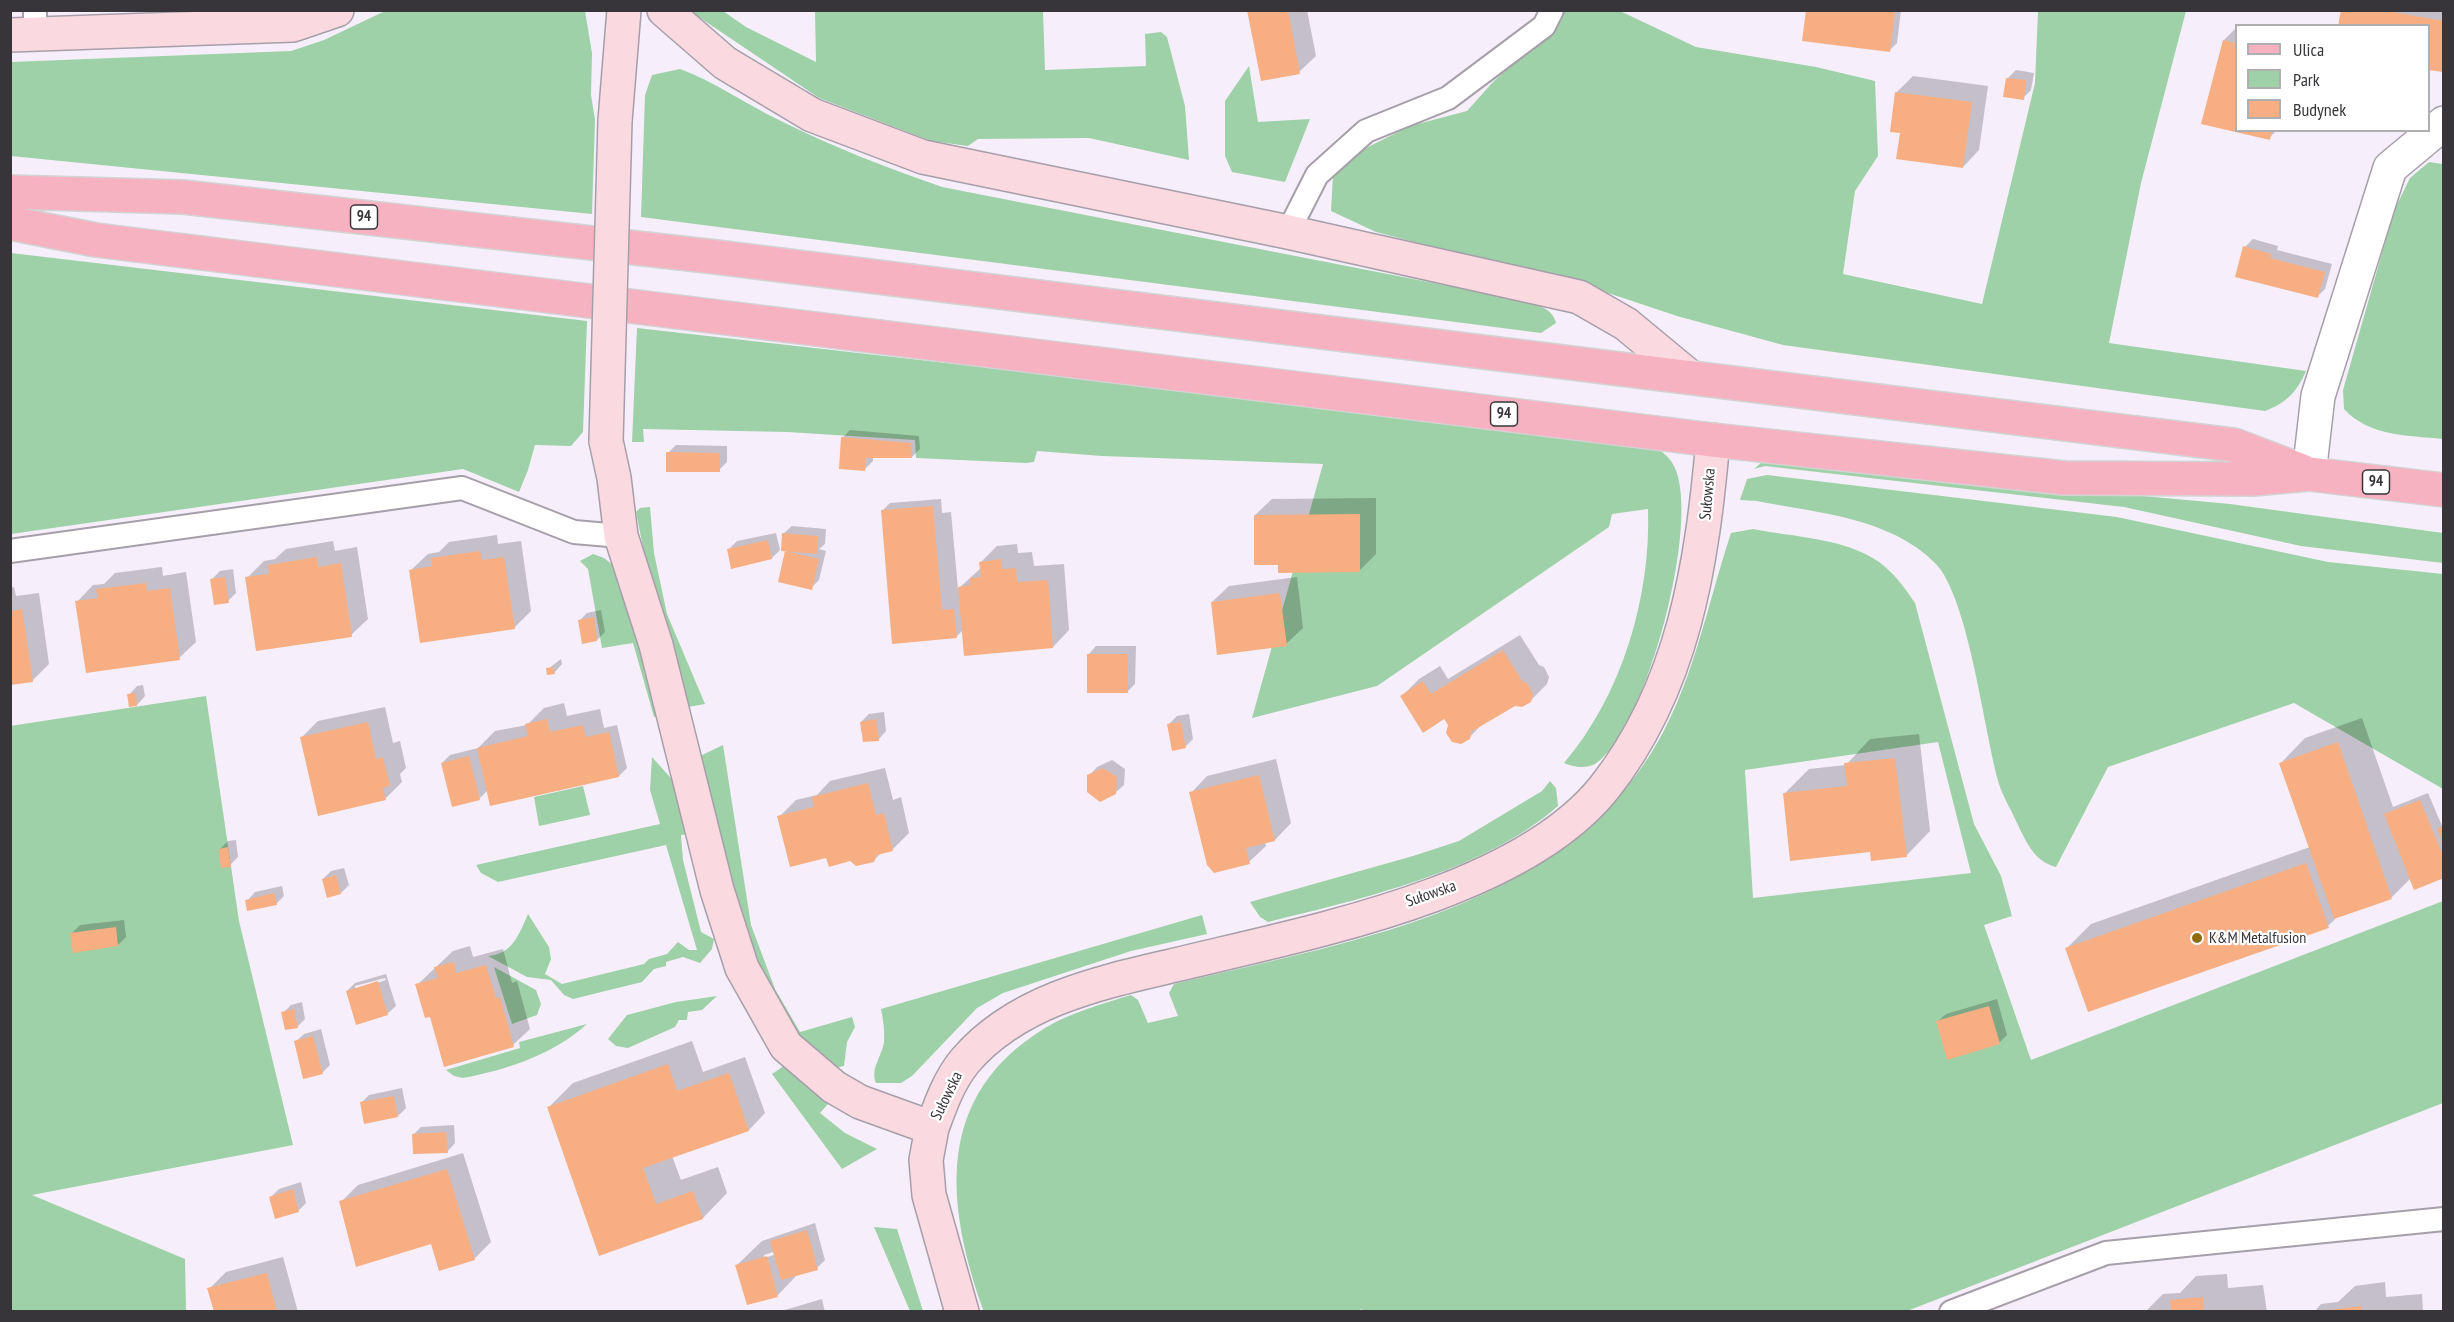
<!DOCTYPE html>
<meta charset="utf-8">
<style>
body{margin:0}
#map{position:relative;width:2454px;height:1322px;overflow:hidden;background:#f6effb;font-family:"PT Sans Narrow",sans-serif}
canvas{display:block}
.frame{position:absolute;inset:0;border:12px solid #38353a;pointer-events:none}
.legend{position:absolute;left:2235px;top:24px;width:195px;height:108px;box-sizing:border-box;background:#fff;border:2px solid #afaeb0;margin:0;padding:8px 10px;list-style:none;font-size:18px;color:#38353a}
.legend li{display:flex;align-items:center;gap:12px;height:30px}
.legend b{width:30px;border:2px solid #afaeb0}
</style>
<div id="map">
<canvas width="2454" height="1322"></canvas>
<div class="frame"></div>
<ul class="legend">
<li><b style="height:8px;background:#f7b2c1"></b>Ulica</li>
<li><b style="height:16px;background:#9ed1a7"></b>Park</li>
<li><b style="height:16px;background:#f6ae82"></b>Budynek</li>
</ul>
</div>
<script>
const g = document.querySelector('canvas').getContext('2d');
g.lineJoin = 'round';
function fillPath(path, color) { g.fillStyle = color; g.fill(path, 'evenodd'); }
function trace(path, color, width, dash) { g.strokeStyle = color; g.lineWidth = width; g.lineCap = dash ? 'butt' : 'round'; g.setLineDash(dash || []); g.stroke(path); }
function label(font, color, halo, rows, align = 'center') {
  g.font = font + ' "PT Sans Narrow",sans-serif'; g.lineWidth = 4.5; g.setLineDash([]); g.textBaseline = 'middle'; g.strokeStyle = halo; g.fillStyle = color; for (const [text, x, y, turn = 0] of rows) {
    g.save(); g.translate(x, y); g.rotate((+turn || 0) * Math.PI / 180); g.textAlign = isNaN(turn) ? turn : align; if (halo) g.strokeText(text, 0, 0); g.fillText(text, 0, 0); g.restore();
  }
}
fillPath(new Path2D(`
 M385,11H585L592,53L591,95L595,120L592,214L11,156V62L291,51L324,40Z
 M690,11H723L746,27L816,62L815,11H1043L1045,70L1146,66L1145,34L1161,32L1167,37L1185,106L1189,160L1089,138L978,139L968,146L931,141L819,98Z
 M1564,11H1620L1696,47L1816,67L1875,81L1878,156L1855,191L1843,274L1982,304L2035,83L2038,11H2186L2141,183L2109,343L2306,371C2297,392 2286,403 2265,411L1783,345L1677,316L1602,291L1376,232L1331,211L1333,175L1362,150L1410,126L1467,111L1493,82L1556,24Z
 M1249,66L1258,122L1310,119L1285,182L1232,172L1225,156V101Z
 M680,69C716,82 745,104 779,120C832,147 886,167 942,187L1526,301C1539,306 1552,308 1556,323L1541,333L641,217L645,95L652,75Z
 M2429,162L2443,164V439C2407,435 2370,437 2344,409L2343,390L2394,211L2410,178Z
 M11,253L587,321L583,432L571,446L535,445L528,470L519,492L463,469L11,534Z
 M637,328L1647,442C1657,448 1669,455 1674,466C1702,520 1646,731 1595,764C1586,769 1572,767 1564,763C1622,695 1651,597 1648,509L1612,514L1609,527L1377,686L1252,718L1323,464L1102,456L1037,451L1034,462L1026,463L916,458L915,440L787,432L643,429L644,442H632Z
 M1763,461L2230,504L2443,533V563L2301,546L2124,507L1765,466L1754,469Z
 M1767,475L2117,517L2328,562L2443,574V789L2294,703L2108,767L2056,867C2033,861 2026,841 2016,821C2011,809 2003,797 1999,784C1984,733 1969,597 1935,563C1889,517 1817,513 1757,501L1740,500L1747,479Z
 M650,507L654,553L667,614L705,704L688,707L649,577L636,512L640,508Z
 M1753,529C1793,537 1845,538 1879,562C1894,573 1905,588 1915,603L1974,824L2001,876L2012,916L1984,925L2031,1060L2443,901V1103L1907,1311L1363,1312L1362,1309L1355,1312H984C945,1203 934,1096 1045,1028C1072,1012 1102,1004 1131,995L1138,1000L1148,1023L1178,1016L1169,993L1174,984C1341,943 1546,914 1648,758C1692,691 1706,608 1731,533ZM1938,742L1971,873L1753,898L1745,770Z
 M593,554L604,558L613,565L662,716L654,717L633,643L602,648L588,569L580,561Z
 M206,696L239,921L293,1145L32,1195L185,1259L186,1311H11L10,726Z
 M723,745L751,925L775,989L800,1032L852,1017L855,1027L847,1042L844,1066L835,1068L799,1042L754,965L696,758Z
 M652,757L678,786L689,834L681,835L683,860L701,932L714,939L712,949L700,963L683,957L666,962V966L654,969L642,982L573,999L564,995L551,980L527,977L488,956C513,954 519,934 528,914L549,947L551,959L545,974L562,984L644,964L649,959L667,954L678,942L689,950H697L666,845L498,882L481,873L476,865L660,824L650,790Z
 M1550,781L1556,788L1558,806C1484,871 1362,899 1268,922L1260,917L1250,902L1413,856L1459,841L1542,791Z
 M583,786L590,815L539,826L534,797Z
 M1202,915L1207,934L1131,951L1003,993L977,1008L912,1076L901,1083H876C870,1069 882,1056 884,1042C885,1030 883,1020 881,1009Z
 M494,967L536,990L541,1004L537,1015L512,1024Z
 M717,996L702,1010L688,1012L687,1020H679L675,1027L628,1048L616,1046L608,1039L627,1015L676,1002Z
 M587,1024C554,1054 507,1070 463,1078L454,1076L446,1070L520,1048L519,1042Z
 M785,1065L828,1104L820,1113L845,1133L877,1149L842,1169L772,1074Z
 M874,1227L897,1229L923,1311H910Z`), '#9ed1a7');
fillPath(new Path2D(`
 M1249,10H1307L1316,56L1299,72Z
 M1808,10H1901L1897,43L1889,51Z
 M2343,10H2444V69L2428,26Z
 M2236,28V130H2277L2269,138L2203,123L2224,40Z
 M2016,70L2034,73L2031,90L2023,98L2008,78Z
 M1913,76L1988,86L1979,150L1963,167L1902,132L1896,93Z
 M2253,239L2278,246L2277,250L2332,264L2325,289L2317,297L2245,247Z
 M850,430L919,436L920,449L912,457H873V461L865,469L842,438Z
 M676,445L727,446V462L719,470L668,453Z
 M1376,498V554L1359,571L1280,563L1255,515L1272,499Z
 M941,499L942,513L951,512L958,589L981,568V562L997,546L1017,544L1018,553L1032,552L1034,566L1064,564L1069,630L1053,647L963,630L956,637L882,511L890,503Z
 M792,526L826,529L825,544L819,549L826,551L819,580L811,588L779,581L787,550L783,534Z
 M776,533L780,550L772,558L728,550L737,541Z
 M497,535L498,544L521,541L531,611L514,628L411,570L428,554L439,552L449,542Z
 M333,541L335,551L357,547L368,619L351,635L247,578L264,561L275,559L286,549Z
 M162,567L163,576L186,572L196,642L179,658L77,602L93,585L104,584L115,573Z
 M233,569L236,593L228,601L212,579L220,571Z
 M1297,577L1303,628L1286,644L1212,602L1229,586Z
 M14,587L16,596L39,593L49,664L32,681L10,684V588Z
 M601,610L605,632L597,640L579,621L587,613Z
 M1520,635L1539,665L1544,667L1549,677L1547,684L1530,701L1515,704L1483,723L1469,738L1449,725L1445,717L1402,696L1419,679L1440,666L1448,679Z
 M1096,646H1136L1135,684L1127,692L1088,655Z
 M561,659L562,664L554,673L548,669Z
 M143,685L145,696L137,705L129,695L137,686Z
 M564,703L567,716L600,709L604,728L617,725L627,768L619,776L488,790L480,798L453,805L442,763L450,755L478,748L495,731L527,725L544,708Z
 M385,707L393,743L400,741L406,768L400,774L402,782L385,799L301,738L318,721Z
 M884,712L886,731L878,740L861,722L869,714Z
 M1189,714L1193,739L1185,747L1169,724L1177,716Z
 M2362,718L2393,807L2428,793L2442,826L2444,824V877L2411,878L2392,897L2339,915L2328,926L2067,948L2091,924L2310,847L2281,763L2305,738Z
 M1919,734L1930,831L1906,856L1871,851L1784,794L1809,769L1846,765L1870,739Z
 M1276,759L1291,823L1275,840L1265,842L1266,846L1249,862L1191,793L1207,776Z
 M1112,760L1125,769L1124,785L1115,793L1089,776L1097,767Z
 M885,768L893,800L901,797L909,833L892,850L882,852L873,861L827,856L779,817L796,800L817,795L830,781Z
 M236,840L238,857L230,865L220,849L228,841Z
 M344,868L349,885L341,893L323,879L331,871Z
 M282,886L284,896L276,904L247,901L255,892Z
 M124,920L126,937L118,945L72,933L80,925Z
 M470,946L473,957L503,949L512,983L517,981L530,1029L513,1045L432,1015L417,985L453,951Z
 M386,974L396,1006L387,1014L347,991L355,983ZM385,978L386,980L355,990V986Z
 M1997,999L2007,1035L1999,1043L1937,1022L1946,1014Z
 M302,1002L305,1019L297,1027L283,1013L291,1005Z
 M321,1029L330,1065L322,1073L295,1042L304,1034Z
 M692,1041L703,1072L745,1057L765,1113L749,1130L672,1156L681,1180L718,1167L727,1193L703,1218L600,1254L549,1107L573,1083Z
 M402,1088L406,1108L398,1116L361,1103L369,1095Z
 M454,1125L455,1143L447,1152L413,1135L421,1127Z
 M463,1153L491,1242L474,1259L341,1202L358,1185Z
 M301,1182L306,1203L298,1211L271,1197L279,1189Z
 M815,1223L825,1260L817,1268L799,1273L777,1296L737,1265L762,1241ZM773,1252L774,1255L764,1258V1255Z
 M283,1257L298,1312H215L209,1289L226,1272Z
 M2227,1274L2228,1288L2263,1285L2267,1312H2145L2163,1294L2180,1293L2196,1276Z
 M2385,1282L2386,1297L2422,1294L2423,1312H2314L2321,1304L2338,1302L2355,1286Z
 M822,1299L825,1312H778Z`), '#0003');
fillPath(new Path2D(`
 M1247,10H1288L1300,74L1261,81Z
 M1806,10H1895L1890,52L1802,41Z
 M2341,10H2381L2444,21L2443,72L2428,70V26H2338Z
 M2223,40L2236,43V130H2272L2270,140L2201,124Z
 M2006,78L2026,80L2024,100L2003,97Z
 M1895,92L1972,102L1963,168L1896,159L1900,133L1890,132Z
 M2243,246L2271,254L2270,258L2325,272L2318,298L2235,277Z
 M841,437L911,443L912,458H866L865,471L839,469Z
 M666,452L720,453V472H666Z
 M933,506L942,610L954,609L957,638L892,644L881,510Z
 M1360,514V572L1278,573V565H1254V515Z
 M782,533L818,536L817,554L781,551Z
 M768,540L772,559L731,569L727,549Z
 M480,551L482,560L504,557L515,629L420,643L409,570L432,566L431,558Z
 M785,551L819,559L812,590L778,582Z
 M317,557L318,567L341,563L352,637L256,651L245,577L269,574L268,565Z
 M1001,559L1002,569L1016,568L1017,582L1048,580L1053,648L964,656L958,587L970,585V578L981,577L979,562Z
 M225,577L229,603L214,605L210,579Z
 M146,583L147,591L170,588L180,660L86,673L75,601L98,598L96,589Z
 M1280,593L1287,646L1217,655L1211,602Z
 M22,609L33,682L10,685V611Z
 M594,617L597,641L582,644L578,620Z
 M1503,650L1522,681L1528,684L1533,695L1531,702L1522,707L1515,706L1471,732L1470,739L1461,744L1452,742L1446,733L1448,725L1444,719L1423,733L1400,696L1423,681L1431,694Z
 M1087,654H1128V693H1087Z
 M553,667L555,674L547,675L546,668Z
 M136,693L137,706L129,707L127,694Z
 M547,719L550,732L583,725L586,737L609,732L619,777L490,806L477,748L528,736L525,724Z
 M876,719L879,741L863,742L860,722Z
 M368,722L376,759L383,757L390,786L383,788L386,800L318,816L300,737Z
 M1181,722L1186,748L1172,751L1167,724Z
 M2338,742L2392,899L2334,919L2279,763Z
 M469,756L480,800L452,807L441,763Z
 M1895,758L1907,857L1871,861L1870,852L1790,861L1783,793L1847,786L1844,763Z
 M1103,768L1117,777L1116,794L1100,802L1087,792V775Z
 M1259,775L1275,841L1246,848L1250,864L1214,873L1207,865L1189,792Z
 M868,783L876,815L884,813L893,851L877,855L874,862L856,866L850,861L829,867L826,858L790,867L777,816L814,807L812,797Z
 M2420,800L2444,858V878L2414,890L2384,814Z
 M2444,826V845H2443L2437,829Z
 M228,847L231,867L221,868L219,849Z
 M2306,863L2329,928L2088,1012L2065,948Z
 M336,875L341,894L327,898L322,879Z
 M274,893L277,905L247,911L245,900Z
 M116,927L118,946L73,953L70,933Z
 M454,962L456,973L486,965L496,998L500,997L514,1047L444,1067L430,1017L425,1018L415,984L438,978L434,967Z
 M378,981L388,1015L356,1025L346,991Z
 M1989,1006L2000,1044L1947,1060L1936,1021Z
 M294,1009L298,1028L285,1030L281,1012Z
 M313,1036L323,1074L303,1079L294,1041Z
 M668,1064L677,1091L729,1073L749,1131L643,1168L656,1204L693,1191L703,1219L599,1256L547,1107Z
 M394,1096L398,1117L364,1124L360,1102Z
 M446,1132L448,1153L413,1154L412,1134Z
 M447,1169L475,1260L439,1271L431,1244L356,1267L339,1201Z
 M293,1189L299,1212L275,1219L269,1197Z
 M807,1230L818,1270L781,1280L770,1241Z
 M767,1256L778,1297L747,1305L735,1265Z
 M267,1273L277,1312H214L207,1288Z
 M2203,1297L2204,1312H2171L2170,1300Z
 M2361,1306L2362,1312H2329V1310Z`), '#f6ae82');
const lane = new Path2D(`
 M21,31L35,34V10
 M1288,232L1317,175L1366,131L1448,98L1544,26L1552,10
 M10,551L462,488L574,532L621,536
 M1951,1312L2106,1253L2444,1219`);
const street = new Path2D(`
 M2309,474L2318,396L2390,168L2444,123`);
const secondary = new Path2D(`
 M664,10L725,63L812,115L923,157L1288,232L1579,297L1626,324L1690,377
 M10,35L293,25L337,10
 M615,121L624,10
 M606,441L614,478L621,536L656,645L717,890L742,968L786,1046L834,1087L860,1102L932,1128L926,1160L929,1195L962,1312
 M932,1128C940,1106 949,1080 965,1061C1016,1001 1098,983 1171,966C1301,934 1518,895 1604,788C1684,687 1702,564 1713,440`);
const primary = new Path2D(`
 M10,192L183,197L716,257L2234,445L2302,471
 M10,223L96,240L1713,440L2064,478L2253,479L2309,474L2444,490`);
trace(lane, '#a69faa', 26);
trace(street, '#a69faa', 36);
trace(secondary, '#a69faa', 36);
trace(primary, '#d3d3d4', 36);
trace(lane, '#fff', 22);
trace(street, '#fff', 33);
trace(secondary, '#fbd9e0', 33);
trace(primary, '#f7b2c1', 33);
const secondaryBridge = new Path2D(`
 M606,441L615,121`);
trace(secondaryBridge, '#a69faa', 36, []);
trace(secondaryBridge, '#fbd9e0', 33);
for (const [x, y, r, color] of [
 [2197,938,6,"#8f6b0f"]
]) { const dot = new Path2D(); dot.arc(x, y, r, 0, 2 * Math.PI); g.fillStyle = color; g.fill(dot); trace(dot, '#fff', 2); }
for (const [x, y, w] of [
 [364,217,27],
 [1504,414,27],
 [2376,482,27]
]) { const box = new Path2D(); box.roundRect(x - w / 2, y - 12, w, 24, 4.5); g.fillStyle = '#fff'; g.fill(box); trace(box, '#38353a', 1.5); }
label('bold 15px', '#38353a', null, [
 ["94",364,217],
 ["94",1504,414],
 ["94",2376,482]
]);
label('16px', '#38353a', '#fff', [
 ["Sułowska",1708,494,-85],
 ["Sułowska",1431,894,-19],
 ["Sułowska",947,1096,-64]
]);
label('16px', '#38353a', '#fff', [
 ["K&M Metalfusion",2209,938]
], 'left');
</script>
